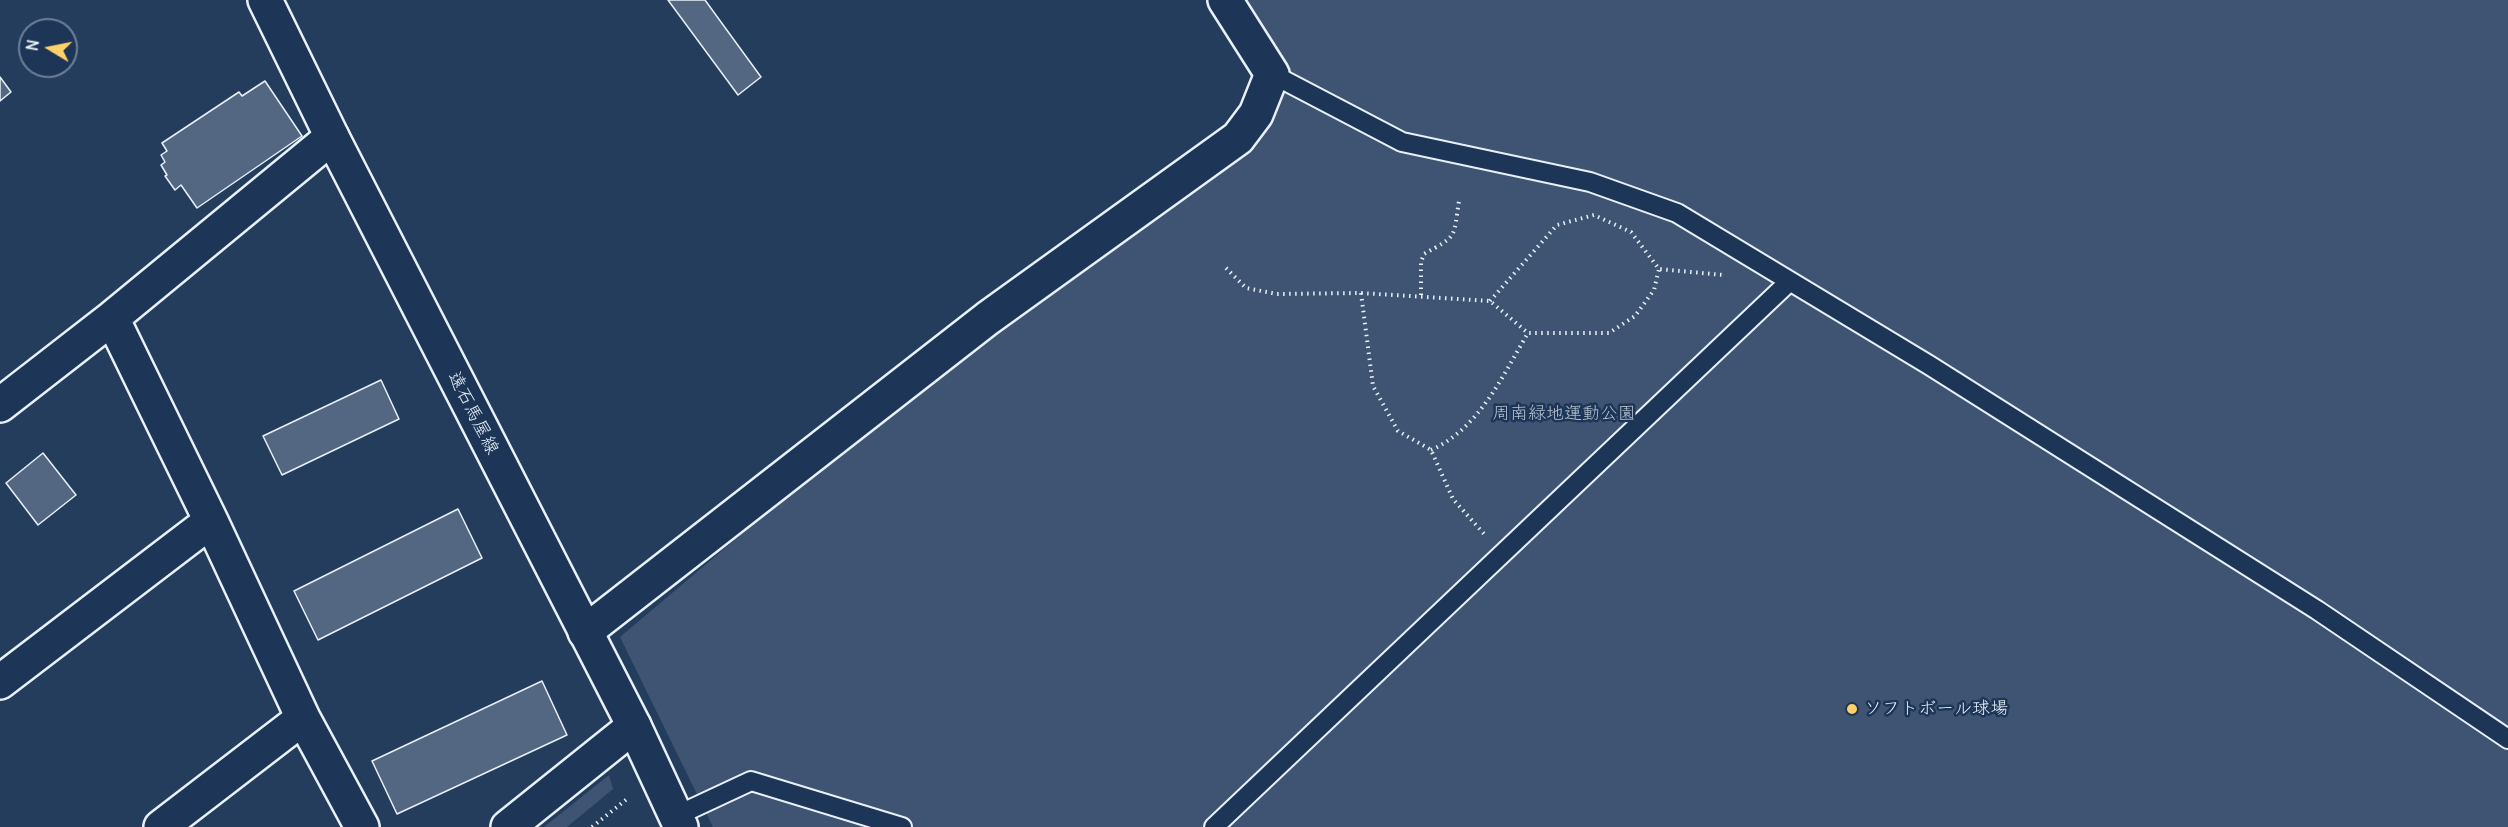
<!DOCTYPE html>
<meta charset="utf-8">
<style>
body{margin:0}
#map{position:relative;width:2508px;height:827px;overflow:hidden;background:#253d5d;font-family:Delius,sans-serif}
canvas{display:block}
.north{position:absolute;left:18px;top:18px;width:60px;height:60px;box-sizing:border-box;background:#1d3557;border:2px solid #6e8097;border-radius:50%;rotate:280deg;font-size:16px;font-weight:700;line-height:24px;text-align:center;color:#e8f1f8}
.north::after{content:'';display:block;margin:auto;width:21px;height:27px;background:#ffd166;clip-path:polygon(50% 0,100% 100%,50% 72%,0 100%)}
</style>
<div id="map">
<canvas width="2508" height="827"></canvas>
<div class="north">N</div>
</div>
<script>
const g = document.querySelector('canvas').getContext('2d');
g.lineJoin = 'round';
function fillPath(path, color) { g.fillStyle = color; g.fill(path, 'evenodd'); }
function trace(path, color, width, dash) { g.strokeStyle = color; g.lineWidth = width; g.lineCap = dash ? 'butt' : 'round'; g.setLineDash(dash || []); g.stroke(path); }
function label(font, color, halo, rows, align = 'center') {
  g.font = font + ' Delius,"Klee One",sans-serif'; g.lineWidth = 5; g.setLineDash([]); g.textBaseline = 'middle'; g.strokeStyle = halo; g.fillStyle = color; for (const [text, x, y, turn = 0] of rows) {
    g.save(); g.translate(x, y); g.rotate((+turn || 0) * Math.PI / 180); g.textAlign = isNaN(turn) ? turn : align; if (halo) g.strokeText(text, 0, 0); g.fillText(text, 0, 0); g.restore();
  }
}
fillPath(new Path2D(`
 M1213,0H2508V827H713L620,637L1023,296L1251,131L1267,83Z
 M609,775L613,789L567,827H544Z`), '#3e5472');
const building = new Path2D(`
 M668,0H705L761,77L738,95Z
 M0,77L11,92L0,101Z
 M265,81L302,136L197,208L181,185L175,190L165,176L167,175L161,165L165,162L161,155L167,151L162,143L239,92L242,96Z
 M381,380L399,419L282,475L263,436Z
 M43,453L76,495L38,525L6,483Z
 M458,509L482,558L318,640L294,591Z
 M542,681L567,735L397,814L372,761Z`);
fillPath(building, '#536782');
trace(building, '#e8f1f8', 1.5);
const lane = new Path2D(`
 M1272,74L1402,142L1590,182L1677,213L1929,365L2317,610L2508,739
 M676,816L751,781L902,827
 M1214,827L1789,282`);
const street = new Path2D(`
 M112,318L211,521L303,718L362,827
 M0,405L112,318L332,137
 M585,632L988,318L1238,138L1256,114L1272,74L1225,0
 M0,682L211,521
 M161,827L303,718
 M508,827L634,726`);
const secondary = new Path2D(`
 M265,0L332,137L634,726L681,827`);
trace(lane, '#e8f1f8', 22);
trace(street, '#e8f1f8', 38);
trace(secondary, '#e8f1f8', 38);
trace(new Path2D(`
 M1226,268L1246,288L1277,294L1361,293L1490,301L1528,333H1609L1635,316L1654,290L1659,269
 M1361,293L1373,386L1398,431L1431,450L1453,499L1484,534
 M1421,295V262L1424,254C1458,235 1453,239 1459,201
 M1490,301L1557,225L1594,215L1631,232L1659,269L1723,275
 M1431,450C1479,429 1503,375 1528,333
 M592,827L627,799`), '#e8f1f8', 4, [1.5, 4.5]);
trace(lane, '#1d3557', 18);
trace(street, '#1d3557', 33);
trace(secondary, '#1d3557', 33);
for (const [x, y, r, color] of [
 [1852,709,6,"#ffd166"]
]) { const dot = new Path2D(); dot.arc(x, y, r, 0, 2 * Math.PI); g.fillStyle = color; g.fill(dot); trace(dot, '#1d3557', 2); }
label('18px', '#e8f1f8', '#1d3557', [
 ["遠石馬屋線",473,413,63]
]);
label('18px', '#b5c2d0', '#1d3557', [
 ["周南緑地運動公園",1564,414]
]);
label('18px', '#e8f1f8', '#1d3557', [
 ["ソフトボール球場",1864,709]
], 'left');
</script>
